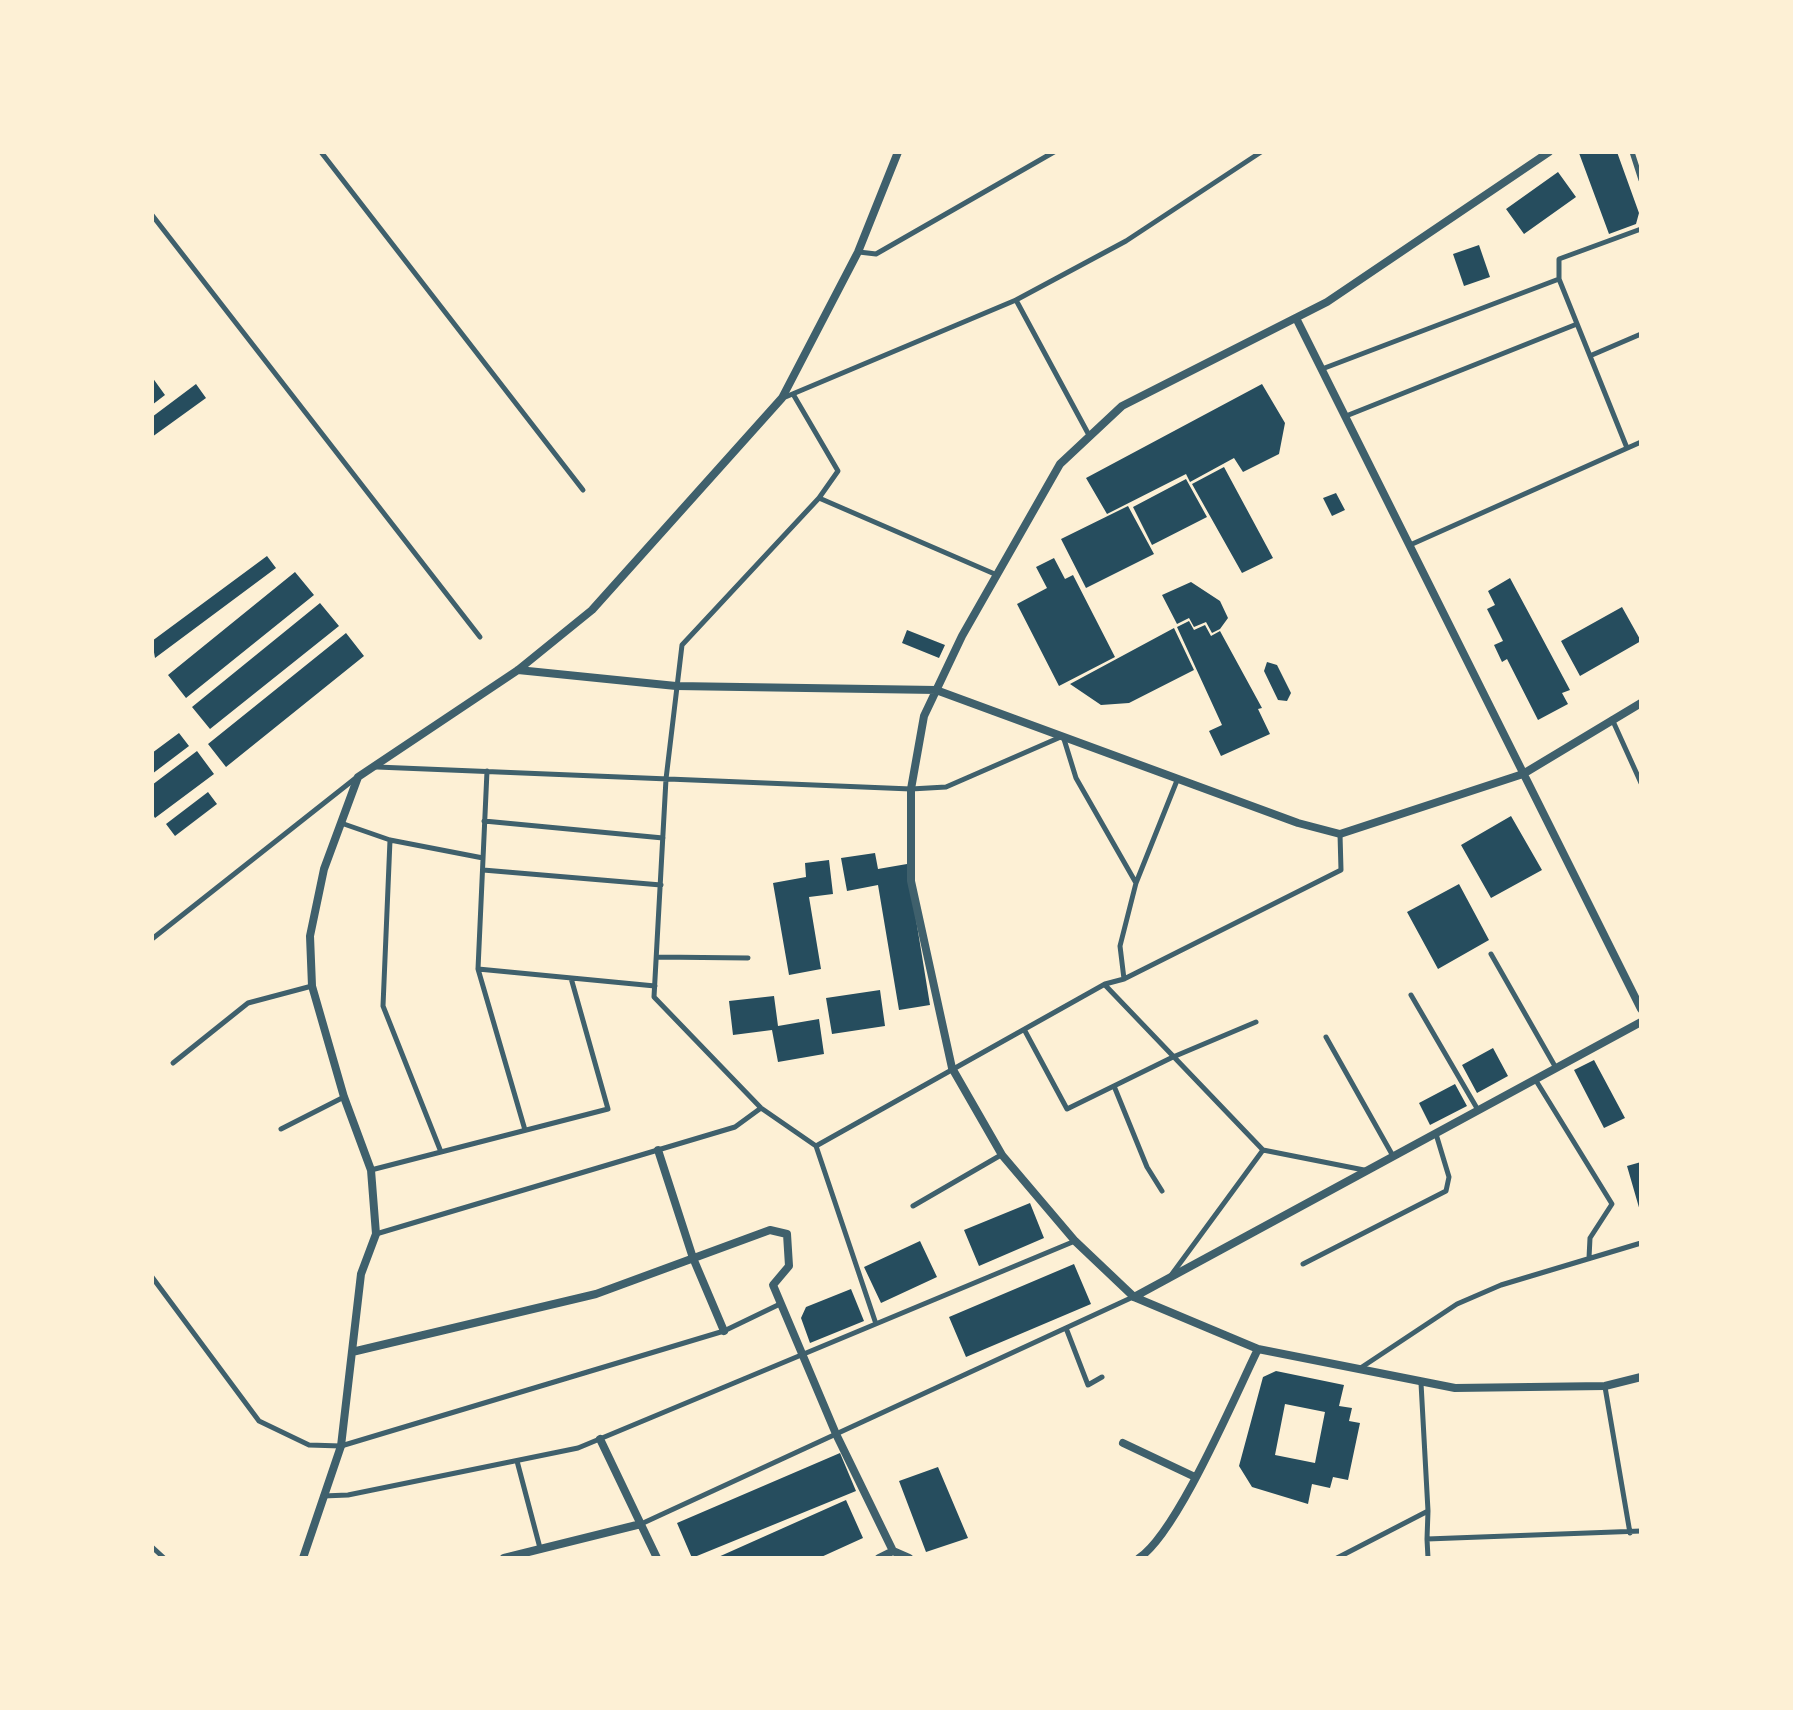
<!DOCTYPE html>
<style>
body{margin:0}
#map{position:relative;width:1793px;height:1710px;overflow:hidden;background:#fdf0d5;font-family:Spectral,serif}
canvas{display:block}
.frame{position:absolute;inset:0;border:154px solid #fdf0d5;pointer-events:none}
</style>
<div id="map">
<canvas width="1793" height="1710"></canvas>
<div class="frame"></div>
</div>
<script>
const g = document.querySelector('canvas').getContext('2d');
g.lineJoin = 'round';
function fillPath(path, color) { g.fillStyle = color; g.fill(path, 'evenodd'); }
function trace(path, color, width, dash) { g.strokeStyle = color; g.lineWidth = width; g.lineCap = dash ? 'butt' : 'round'; g.setLineDash(dash || []); g.stroke(path); }
fillPath(new Path2D(`
 M1617,152L1639,213L1636,224L1609,234L1579,153Z
 M1558,172L1576,197L1524,234L1506,209Z
 M1479,245L1490,277L1464,286L1453,254Z
 M152,377L165,395L152,405Z
 M196,384L206,398L152,437V417Z
 M1262,384L1285,423L1279,454L1243,472L1234,458L1190,482L1186,474L1107,514L1086,478Z
 M1224,467L1273,558L1242,573L1192,484Z
 M1186,479L1207,517L1152,545L1133,507Z
 M1336,493L1345,510L1332,516L1323,498Z
 M1128,506L1154,554L1086,588L1061,539Z
 M267,556L276,568L155,658L152,641Z
 M1054,558L1065,579L1073,575L1115,657L1059,686L1017,604L1047,588L1036,567Z
 M295,572L314,595L186,698L168,675Z
 M1510,578L1570,690L1562,693L1568,704L1538,720L1507,659L1502,662L1494,645L1503,641L1487,609L1495,605L1488,591Z
 M1191,582L1220,601L1228,618L1220,629L1212,633L1206,622L1194,627L1189,618L1177,624L1162,595Z
 M320,603L339,626L210,729L192,707Z
 M1622,607L1641,641L1580,676L1561,641Z
 M1189,621L1194,630L1205,625L1211,636L1220,631L1262,708L1258,709L1270,734L1221,756L1209,731L1222,725L1177,627Z
 M1174,628L1194,670L1129,703L1101,705L1070,684Z
 M907,630L945,645L939,658L902,643Z
 M346,633L364,656L226,767L208,744Z
 M1267,662L1277,665L1291,693L1287,701L1278,700L1264,671Z
 M179,733L189,746L152,774V753Z
 M197,751L214,774L155,818L152,813V785Z
 M208,792L217,804L175,836L166,824Z
 M1511,816L1542,870L1491,898L1461,845Z
 M875,853L878,869L907,864L930,1005L899,1010L878,885L847,891L841,858Z
 M829,860L833,894L809,897L821,969L789,975L773,883L806,877L805,863Z
 M1459,884L1489,940L1438,969L1407,912Z
 M880,990L885,1026L832,1034L826,998Z
 M774,996L778,1026L819,1019L824,1054L778,1062L772,1030L733,1035L729,1001Z
 M1493,1048L1508,1076L1477,1093L1462,1065Z
 M1594,1060L1625,1118L1604,1128L1574,1070Z
 M1455,1084L1467,1106L1430,1125L1419,1103Z
 M1641,1162V1211H1640L1627,1166Z
 M1030,1203L1044,1238L979,1266L964,1230Z
 M920,1241L937,1277L881,1303L864,1267Z
 M1074,1264L1091,1304L966,1357L949,1317Z
 M851,1289L864,1321L810,1343L801,1318L806,1307Z
 M1276,1371L1344,1385L1339,1406L1352,1408L1349,1421L1360,1423L1348,1480L1333,1477L1330,1488L1312,1484L1308,1504L1252,1487L1239,1466L1263,1377ZM1285,1404L1325,1412L1315,1463L1275,1455Z
 M840,1453L856,1491L692,1558L677,1523Z
 M938,1467L968,1538L926,1552L899,1481Z
 M846,1500L863,1538L819,1558H716Z`), '#264d5e');
trace(new Path2D(`
 M321,152L583,490
 M1632,152L1641,180
 M152,215L480,637
 M859,252L876,254L1054,152
 M1016,300L1090,437
 M1592,355L1641,334
 M1322,369L1559,279
 M793,394L838,471L819,498
 M783,398L1016,300L1126,241L1261,152
 M1346,416L1577,324
 M1627,448L1559,279V259L1641,229
 M1410,545L1641,442
 M1612,719L1641,783
 M377,767L911,789L946,787L1063,736L1076,778L1136,883L1120,946L1124,979
 M487,771L478,969L655,986
 M484,821L663,838
 M341,823L390,840L483,858
 M390,840L383,1006L441,1152
 M483,870L661,885
 M1136,883L1178,778
 M152,939L357,777
 M1491,954L1556,1068
 M657,957L748,958
 M478,969L525,1130
 M1105,985L1263,1150L1172,1274
 M1411,995L1478,1110
 M1025,1031L1067,1109L1173,1057L1256,1022
 M1326,1037L1393,1156
 M173,1063L248,1003L312,986
 M1535,1079L1612,1204L1590,1238L1589,1258
 M1114,1086L1147,1167L1162,1191
 M281,1129L344,1097
 M816,1146L1105,984L1124,979L1341,870L1340,834
 M1263,1150L1364,1170
 M371,1170L608,1109L571,978
 M913,1206L1001,1155
 M376,1234L735,1127L761,1108
 M1303,1264L1446,1191L1449,1177L1436,1134
 M152,1277L259,1421L309,1445L341,1446L724,1331L780,1304
 M875,1321L816,1146L761,1108L654,997L666,779L682,645L819,498L997,575
 M1066,1328L1088,1385L1102,1377
 M1359,1369L1457,1304L1501,1285L1641,1243
 M1605,1387L1630,1533
 M517,1461L540,1548
 M323,1496L348,1495L578,1448L1075,1241
 M1428,1511L1427,1539L1641,1531
 M641,1524L1133,1297
 M1427,1539L1428,1558
 M152,1547L164,1558
 M1337,1558L1428,1511L1421,1383`), '#3f606c', 5);
trace(new Path2D(`
 M1549,152L1327,302L1122,406L1060,464L962,636L924,716L911,789V881L952,1068L1002,1155L1075,1241L1134,1297L1258,1349L1455,1388L1605,1386L1641,1377
 M1296,318L1641,1009
 M518,670L676,686L936,690L1298,823L1340,834L1523,774L1641,703
 M658,1150L693,1258L724,1331
 M1134,1297L1641,1022
 M352,1352L596,1294L770,1230L787,1234L789,1266L773,1285L836,1434L893,1551L909,1558
 M600,1439L657,1558
 M1123,1443L1195,1477
 M303,1558L341,1446L361,1274L376,1234L371,1170L344,1097L312,986L310,936L324,869L358,777L518,670L592,610L782,398L858,252L898,152
 M504,1558L641,1524
 M879,1558L893,1551
 M1139,1558C1177,1533 1235,1396 1258,1349`), '#3f606c', 8);
</script>
